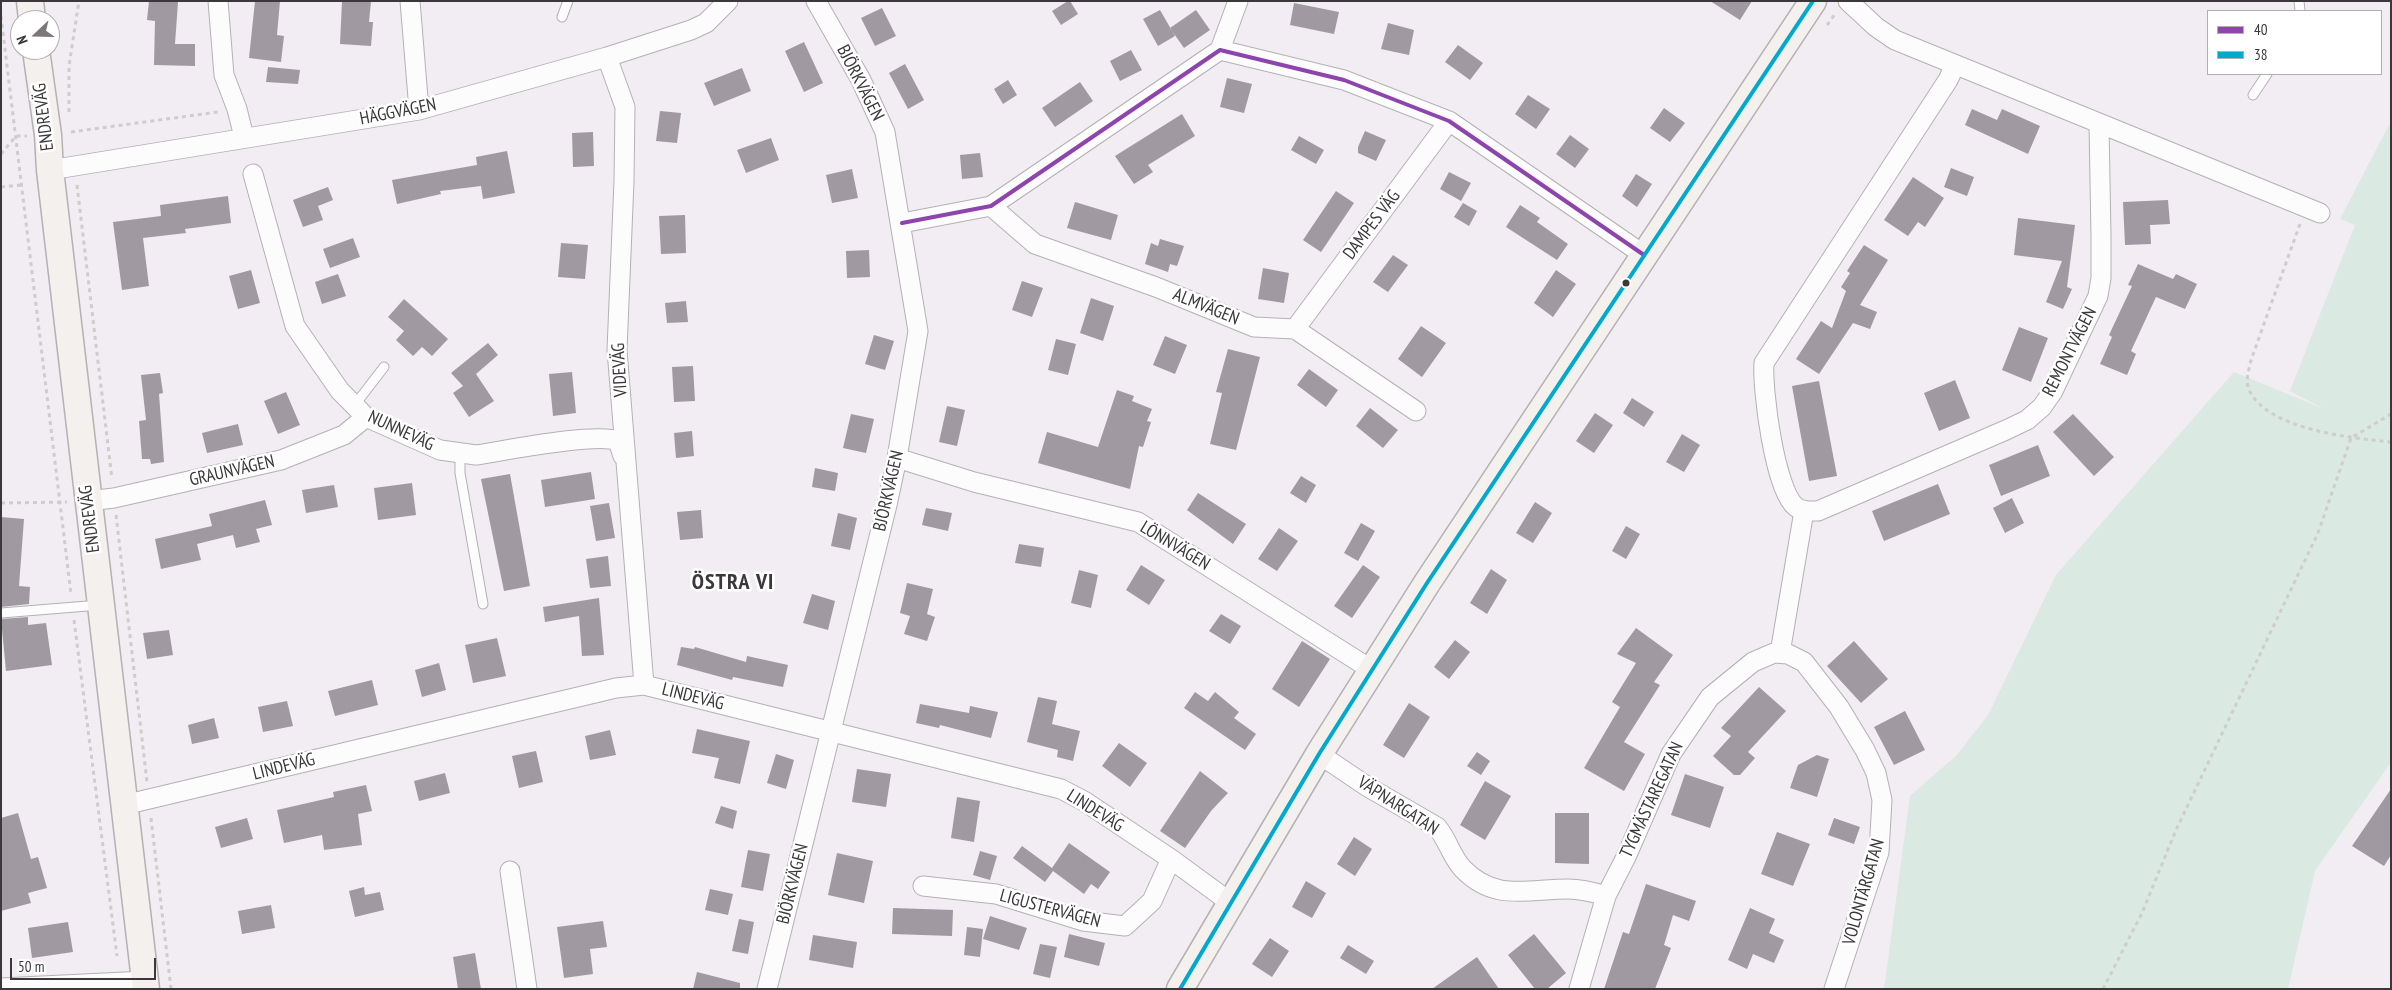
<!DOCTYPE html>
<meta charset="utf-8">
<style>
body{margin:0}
#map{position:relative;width:2392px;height:990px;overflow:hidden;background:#f1edf2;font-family:"PT Sans Narrow",sans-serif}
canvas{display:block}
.frame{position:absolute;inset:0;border:2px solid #3b383b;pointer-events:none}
.legend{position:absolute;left:2207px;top:10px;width:175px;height:65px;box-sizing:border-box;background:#fff;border:1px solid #b1afb1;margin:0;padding:6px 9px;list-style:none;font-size:15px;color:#3b383b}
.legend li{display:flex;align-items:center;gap:10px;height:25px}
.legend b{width:25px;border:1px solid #b1afb1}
.north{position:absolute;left:10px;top:10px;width:50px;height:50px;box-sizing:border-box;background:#fff;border:1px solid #b1afb1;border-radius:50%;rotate:249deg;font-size:14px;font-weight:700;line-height:20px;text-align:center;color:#3b383b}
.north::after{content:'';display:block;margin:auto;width:18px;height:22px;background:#7b777b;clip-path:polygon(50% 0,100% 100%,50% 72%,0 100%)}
.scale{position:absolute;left:10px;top:958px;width:146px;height:22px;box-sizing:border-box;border:2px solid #3b383b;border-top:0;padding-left:6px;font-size:15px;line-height:18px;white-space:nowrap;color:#3b383b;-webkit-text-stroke:4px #fff;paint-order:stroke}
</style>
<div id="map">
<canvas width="2392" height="990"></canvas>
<div class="frame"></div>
<ul class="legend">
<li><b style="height:6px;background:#8e44ad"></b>40</li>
<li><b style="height:6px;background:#00a9ce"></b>38</li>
</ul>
<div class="north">N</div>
<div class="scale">50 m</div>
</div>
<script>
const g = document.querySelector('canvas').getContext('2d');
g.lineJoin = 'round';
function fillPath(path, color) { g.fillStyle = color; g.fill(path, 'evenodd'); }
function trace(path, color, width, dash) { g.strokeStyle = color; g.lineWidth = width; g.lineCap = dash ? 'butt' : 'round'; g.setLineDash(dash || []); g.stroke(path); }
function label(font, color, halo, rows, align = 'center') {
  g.font = font + ' "PT Sans Narrow",sans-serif'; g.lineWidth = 5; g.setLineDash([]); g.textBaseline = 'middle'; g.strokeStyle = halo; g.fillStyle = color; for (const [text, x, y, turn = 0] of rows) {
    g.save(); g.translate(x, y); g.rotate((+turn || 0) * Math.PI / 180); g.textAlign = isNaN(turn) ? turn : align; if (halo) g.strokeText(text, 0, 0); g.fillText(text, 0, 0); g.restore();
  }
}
fillPath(new Path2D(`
 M2391,121V762L2315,871L2288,989H1884L1910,796L1956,756L1988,715L2056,575L2234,372L2324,409L2290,391L2355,225L2340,219Z`), '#dae9e2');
fillPath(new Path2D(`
 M149,1L178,2L175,44H195V66L154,65L155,21L147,20Z
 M255,1H280L277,35L284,36L281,62L249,58Z
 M342,1H371L369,22H373L371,46L340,44Z
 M1068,1H1070L1078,14L1061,25L1052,11Z
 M1710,1H1752L1740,20Z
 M1294,3L1339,12L1334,34L1290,25Z
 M882,8L896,36L875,46L861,18Z
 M1160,10L1175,36L1158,46L1143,19Z
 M1196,10L1210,30L1184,48L1170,28Z
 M1388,23L1414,30L1409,55L1381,49Z
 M804,42L823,83L804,92L785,51Z
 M1458,45L1483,63L1470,80L1445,62Z
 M1131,50L1142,70L1120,81L1110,61Z
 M905,64L924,100L908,109L889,73Z
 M268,67L300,70L298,84L266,82Z
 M742,68L751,91L714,106L704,83Z
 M1227,78L1252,84L1244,113L1220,107Z
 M1008,80L1017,95L1003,104L994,89Z
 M1080,82L1093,101L1055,127L1042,108Z
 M1528,95L1550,109L1536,129L1515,114Z
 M1664,108L1685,123L1670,142L1650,128Z
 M1972,109L1997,120L2002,109L2040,126L2028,154L1965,125Z
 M660,111L681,113L677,143L656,141Z
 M1182,114L1195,136L1148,165L1153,172L1134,184L1115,156Z
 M1365,131L1386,140L1376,161L1358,153V147Z
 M593,132L594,166L573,167L572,133Z
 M1570,135L1589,149L1575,168L1556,154Z
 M1299,136L1324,150L1316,164L1291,150Z
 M771,138L779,160L746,173L737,150Z
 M507,151L515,193L483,199L481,186L440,191L441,194L397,204L392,180L477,165L476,157Z
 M980,153L983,177L962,179L960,155Z
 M1951,168L1974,177L1967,196L1944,187Z
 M852,169L858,198L832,203L826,175Z
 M1449,172L1471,183L1461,201L1440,189Z
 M1636,174L1652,184L1637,207L1622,196Z
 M1913,177L1944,198L1925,227L1918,222L1908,236L1884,220Z
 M328,187L333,200L318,206L323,220L303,227L293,200Z
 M1336,191L1354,203L1321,252L1303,240Z
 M228,196L231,223L185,229L186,233L143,238L149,286L122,290L113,222L161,216L160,205Z
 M2168,200L2170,224L2150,225L2151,244L2125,245L2123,202Z
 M1075,202L1118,215L1111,240L1067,228Z
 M1463,203L1477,211L1469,226L1454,217Z
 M1520,205L1540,218L1537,222L1568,244L1557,260L1506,227Z
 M685,215L686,253L661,254L659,216Z
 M2018,218L2075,225L2067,287L2072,289L2063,309L2046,302L2062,261L2014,255Z
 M353,238L360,257L330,268L323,249Z
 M1160,239L1184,246L1177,266L1170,264L1168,272L1145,264L1151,243L1158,246Z
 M561,243L588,245L585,279L558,277Z
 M1864,245L1888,260L1860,305L1877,312L1870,329L1853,323L1819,374L1796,359L1821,321L1832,328L1846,291L1841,287L1850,273L1847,271Z
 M869,250L870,277L847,278L846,251Z
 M1393,255L1408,265L1388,292L1373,282Z
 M2138,264L2173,279L2176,274L2197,284L2185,309L2156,297L2131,351L2136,354L2127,375L2100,364L2112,337L2109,335L2132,286L2128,285Z
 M1263,268L1289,273L1284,303L1258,299Z
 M251,270L260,303L238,309L229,276Z
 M1556,270L1576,284L1553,317L1534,303Z
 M338,274L346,296L322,304L315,282Z
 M1022,281L1043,288L1032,317L1012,310Z
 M1091,298L1114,306L1103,341L1080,333Z
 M404,299L448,339L432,356L422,347L413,356L396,340L404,331L388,317Z
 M686,301L688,322L667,323L665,303Z
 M1421,326L1446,343L1422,377L1398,359Z
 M2019,327L2048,338L2031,382L2002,370Z
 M874,335L894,341L885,370L865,364Z
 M1165,336L1187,345L1175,374L1153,365Z
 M1056,339L1076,344L1068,375L1048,370Z
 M488,343L498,355L476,374L494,401L469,417L453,393L463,386L451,373Z
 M1228,349L1260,357L1236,450L1210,444L1222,393L1216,392Z
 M693,366L695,401L674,402L672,367Z
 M1309,369L1338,390L1326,407L1297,385Z
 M572,372L576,413L553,416L549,374Z
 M160,373L163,393L159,394L164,462L151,464L150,459H142L139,421L146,420L141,375Z
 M1955,380L1970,418L1939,431L1924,393Z
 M1819,381L1837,476L1809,481L1792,386Z
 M1117,390L1134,396L1132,401L1152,409L1147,421L1151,422L1143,447L1139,446L1130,489L1038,463L1047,432L1098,447Z
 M286,392L300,425L278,434L264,401Z
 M1632,398L1654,412L1644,427L1623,413Z
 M947,406L965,410L957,446L939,442Z
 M1370,408L1398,430L1383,448L1356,426Z
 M1595,413L1613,425L1594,453L1576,441Z
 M851,414L874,419L866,453L843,448Z
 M2073,414L2114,457L2094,476L2053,432Z
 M238,424L243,445L207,453L202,433Z
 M692,431L694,456L676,458L674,433Z
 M1682,434L1700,445L1684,472L1666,462Z
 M2038,445L2050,476L2001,496L1989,465Z
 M815,468L838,473L835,491L812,487Z
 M591,472L595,499L545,507L541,480Z
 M510,474L530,586L504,591L481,479Z
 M1301,476L1316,485L1306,503L1290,493Z
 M412,483L416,515L378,520L374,488Z
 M1938,484L1950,514L1884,541L1872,511Z
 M334,485L338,507L306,513L302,490Z
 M1198,493L1246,524L1233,544L1187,510Z
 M2012,498L2024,523L2005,533L1993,508Z
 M265,500L272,525L256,529L260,542L236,548L233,535L197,544L201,560L161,569L155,539L212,526L209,514Z
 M1535,502L1552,513L1533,543L1516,533Z
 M609,503L615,538L596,541L590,506Z
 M926,508L952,513L948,531L922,525Z
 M701,510L703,538L680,540L677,512Z
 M838,513L857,518L850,550L831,546Z
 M1,517L24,519L19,586L30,587L29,604L1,607Z
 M1361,523L1375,531L1358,561L1344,553Z
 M1626,526L1640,534L1626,559L1612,551Z
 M1279,528L1298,541L1277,571L1258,559Z
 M1019,544L1044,548L1041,567L1015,563Z
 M608,556L611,586L590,588L586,559Z
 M1141,565L1165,580L1149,605L1126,590Z
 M1363,565L1380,577L1352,618L1334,606Z
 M1491,569L1507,580L1487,614L1470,603Z
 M1079,570L1098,575L1091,608L1071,603Z
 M907,583L933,589L927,614L935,617L927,641L904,634L910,616L900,613Z
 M812,594L835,601L828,630L803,623Z
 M599,598L604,655L582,656L579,616L545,622L543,607Z
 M1221,614L1241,626L1230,644L1209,631Z
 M28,617V625L46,623L52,665L6,671L1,619Z
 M1636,628L1673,655L1654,682L1660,685L1624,742L1645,754L1624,791L1584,768L1620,707L1612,702L1636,663L1617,654Z
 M169,630L173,655L147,659L143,633Z
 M497,638L506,676L473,683L465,645Z
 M1455,640L1470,652L1449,679L1434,667Z
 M1302,641L1330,659L1299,707L1272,689Z
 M1854,641L1888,679L1861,703L1827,666Z
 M681,647L694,649L695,647L746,662L747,656L788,665L783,687L733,677L732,680L677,665Z
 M439,663L446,690L422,697L415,670Z
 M372,680L378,705L335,716L328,691Z
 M1759,687L1786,711L1748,752L1755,758L1740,775H1734L1713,756L1731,736L1721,728Z
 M1195,692L1208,701L1215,692L1239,712L1234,718L1256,734L1245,750L1184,708Z
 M1038,697L1057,701L1052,724L1080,731L1073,761L1057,757L1058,750L1027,742Z
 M287,701L293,726L263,732L258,707Z
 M1409,703L1430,717L1404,758L1383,745Z
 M920,704L969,713L970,706L998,712L991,738L940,725L939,728L916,723Z
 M1905,711L1925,750L1894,765L1874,727Z
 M214,718L219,738L192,744L188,725Z
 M697,729L750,741L740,784L714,778L719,758L692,753Z
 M610,730L616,755L590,760L585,736Z
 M1119,743L1147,763L1130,787L1102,766Z
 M536,751L543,782L519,788L512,756Z
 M1477,752L1490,761L1481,775L1467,766Z
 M776,754L794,760L786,789L767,783Z
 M1817,755L1829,759L1817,797L1790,788L1798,765Z
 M857,769L891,774L886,807L852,802Z
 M1200,771L1228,793L1211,811L1185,848L1160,831Z
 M445,773L450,793L419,801L414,781Z
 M1685,774L1724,787L1710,828L1671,815Z
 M1485,781L1511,796L1485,840L1460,825Z
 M366,785L372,811L358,814L362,845L324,850L322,835L284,843L277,810L334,797L333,792Z
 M2391,789V855L2384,866L2352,846Z
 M957,797L980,801L974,842L951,838Z
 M721,806L737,811L733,829L715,823Z
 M18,813L31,859L38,857L47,888L28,893L31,903L1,911V818Z
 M1555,813H1589V864L1555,863Z
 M247,818L253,839L221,848L215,827Z
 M1834,818L1860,827L1854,844L1828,835Z
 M1777,832L1810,844L1793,886L1761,874Z
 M1354,837L1372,849L1355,876L1337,864Z
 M1069,843L1110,872L1098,889L1091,884L1084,894L1053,871L1045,882L1013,858L1022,846L1052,868Z
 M748,850L770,854L763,891L741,887Z
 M980,851L997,856L990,880L973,875Z
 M837,853L873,861L864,903L828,895Z
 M1306,881L1326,893L1312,918L1292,907Z
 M1646,884L1696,901L1689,921L1673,915L1664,945L1671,948L1655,989H1604L1623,932L1629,934Z
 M364,887L365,895L380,892L384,910L355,917L349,891Z
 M710,889L733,894L728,915L705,910Z
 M271,905L275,928L242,934L238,911Z
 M893,908L953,910L952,936L892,934Z
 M1750,908L1775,919L1769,933L1784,940L1774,963L1753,954L1747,969L1728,960Z
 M990,916L1027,928L1019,950L983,939Z
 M739,919L754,922L748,954L732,951Z
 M603,921L607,947L590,949L593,974L564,978L557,927Z
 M68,922L73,952L32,958L28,928Z
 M967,927L983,929L980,957L964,955Z
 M1069,934L1105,943L1099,966L1064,957Z
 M1534,934L1566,973L1547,989H1535L1508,955Z
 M813,935L857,942L853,968L809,960Z
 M1270,938L1289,951L1272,977L1252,964Z
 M1040,944L1057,947L1050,978L1033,974Z
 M1348,945L1374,961L1366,974L1340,958Z
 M475,953L481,989H458L453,957Z
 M1477,957L1499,989H1432Z
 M697,972L740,983V989H693Z`), '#a099a1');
const lane = new Path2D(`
 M2299,1L2300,11
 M562,17L568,1
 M2253,95L2267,74
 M354,406L384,367
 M460,454V473L483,604
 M1,613L100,605`);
const street = new Path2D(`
 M218,1L224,75L237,109L244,137
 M410,1L419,110
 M1848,1L1876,27L1895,40L2320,213
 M1220,50L1238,1
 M607,57L625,107L624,181L617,350L644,685
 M1955,65L1948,80L1764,363C1762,390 1775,491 1796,507C1803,512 1810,511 1818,511L2006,430L2027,420L2042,407L2053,391L2098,296L2101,278V236L2099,125
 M50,170L419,110L607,57L691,30L706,23L728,1
 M253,174L295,326L340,391L366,417L440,450L476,455C503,451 597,432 618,441L623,456
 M991,206L1035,244L1156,287L1254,327L1295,329L1416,411
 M902,223L991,206L1220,50L1344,80L1449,121L1644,255
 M1295,329L1449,121
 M897,458L974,482L1138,522L1372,670
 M88,501L114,498L281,460L344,435L366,417
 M1780,653L1804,511
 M1319,754L1368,787L1437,827C1448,840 1452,858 1463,869C1495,902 1528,889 1568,889C1581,889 1593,892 1606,896
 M124,805L616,688L644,685L1061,789L1084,801L1171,859L1231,903
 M510,871L527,989
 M923,886L996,894L1083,921L1125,926L1152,901L1171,859
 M1,988L145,981
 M767,989L887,505L897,458L918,331L885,132L861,80L816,1
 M1579,989L1606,896L1626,857L1671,754L1710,697L1753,662L1774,653L1788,654L1804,662L1839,707L1865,750L1876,773L1882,800L1879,852L1834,989`);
const secondary = new Path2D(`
 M30,1L32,20
 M36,50L48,135L50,170L146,989
 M1180,989L1319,754L1427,583L1813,1`);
trace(lane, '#b4b1b4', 11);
trace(street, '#b4b1b4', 21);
trace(secondary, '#b4b1b4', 29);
trace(new Path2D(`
 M1,16L71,594
 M1827,25L1835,14
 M69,112V66L79,1
 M71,132L218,112
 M1,154L16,136H27
 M77,185L112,479
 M1,187L22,185
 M2300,224L2251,360C2249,370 2245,380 2249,390C2268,430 2352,438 2391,442
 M1,503L67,502
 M116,515L147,782
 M74,620L117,956
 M151,818L171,989
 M2103,989L2142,913L2176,830L2318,533L2351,438L2391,414`), '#cdcdce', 3, [4, 4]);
trace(lane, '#fdfcfd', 9);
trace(street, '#fdfcfd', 19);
trace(secondary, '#f4f0ee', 26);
trace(new Path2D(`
 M902,223L991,206L1220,50L1344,80L1449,121L1644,255`), '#8e44ad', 4);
trace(new Path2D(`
 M1180,989L1319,754L1427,583L1813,1`), '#00a9ce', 4);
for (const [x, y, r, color] of [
 [1626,283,4.5,"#3b383b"]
]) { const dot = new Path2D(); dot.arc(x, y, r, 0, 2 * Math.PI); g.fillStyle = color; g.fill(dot); trace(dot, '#fff', 2); }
label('18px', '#3b383b', '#fff', [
 ["BJÖRKVÄGEN",860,83,63],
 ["HÄGGVÄGEN",398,112,-11],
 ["ENDREVÄG",44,117,-97],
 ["DAMPES VÄG",1372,225,-53],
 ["ALMVÄGEN",1206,307,22],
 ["REMONTVÄGEN",2070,352,-63],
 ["VIDEVÄG",620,370,-93],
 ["NUNNEVÄG",401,431,25],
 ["GRAUNVÄGEN",232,471,-13],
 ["BJÖRKVÄGEN",889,491,-77],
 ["ENDREVÄG",90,519,-97],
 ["LÖNNVÄGEN",1175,546,31],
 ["LINDEVÄG",693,697,14],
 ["LINDEVÄG",284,767,-14],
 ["TYGMÄSTAREGATAN",1652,800,-65],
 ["VÄPNARGATAN",1398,806,33],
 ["LINDEVÄG",1095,811,32],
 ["BJÖRKVÄGEN",793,884,-76],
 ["VOLONTÄRGATAN",1864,892,-74],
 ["LIGUSTERVÄGEN",1050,909,15]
]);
g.letterSpacing = '1px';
label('bold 22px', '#3b383b', '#fff', [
 ["ÖSTRA VI",733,583]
]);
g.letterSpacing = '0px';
</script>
